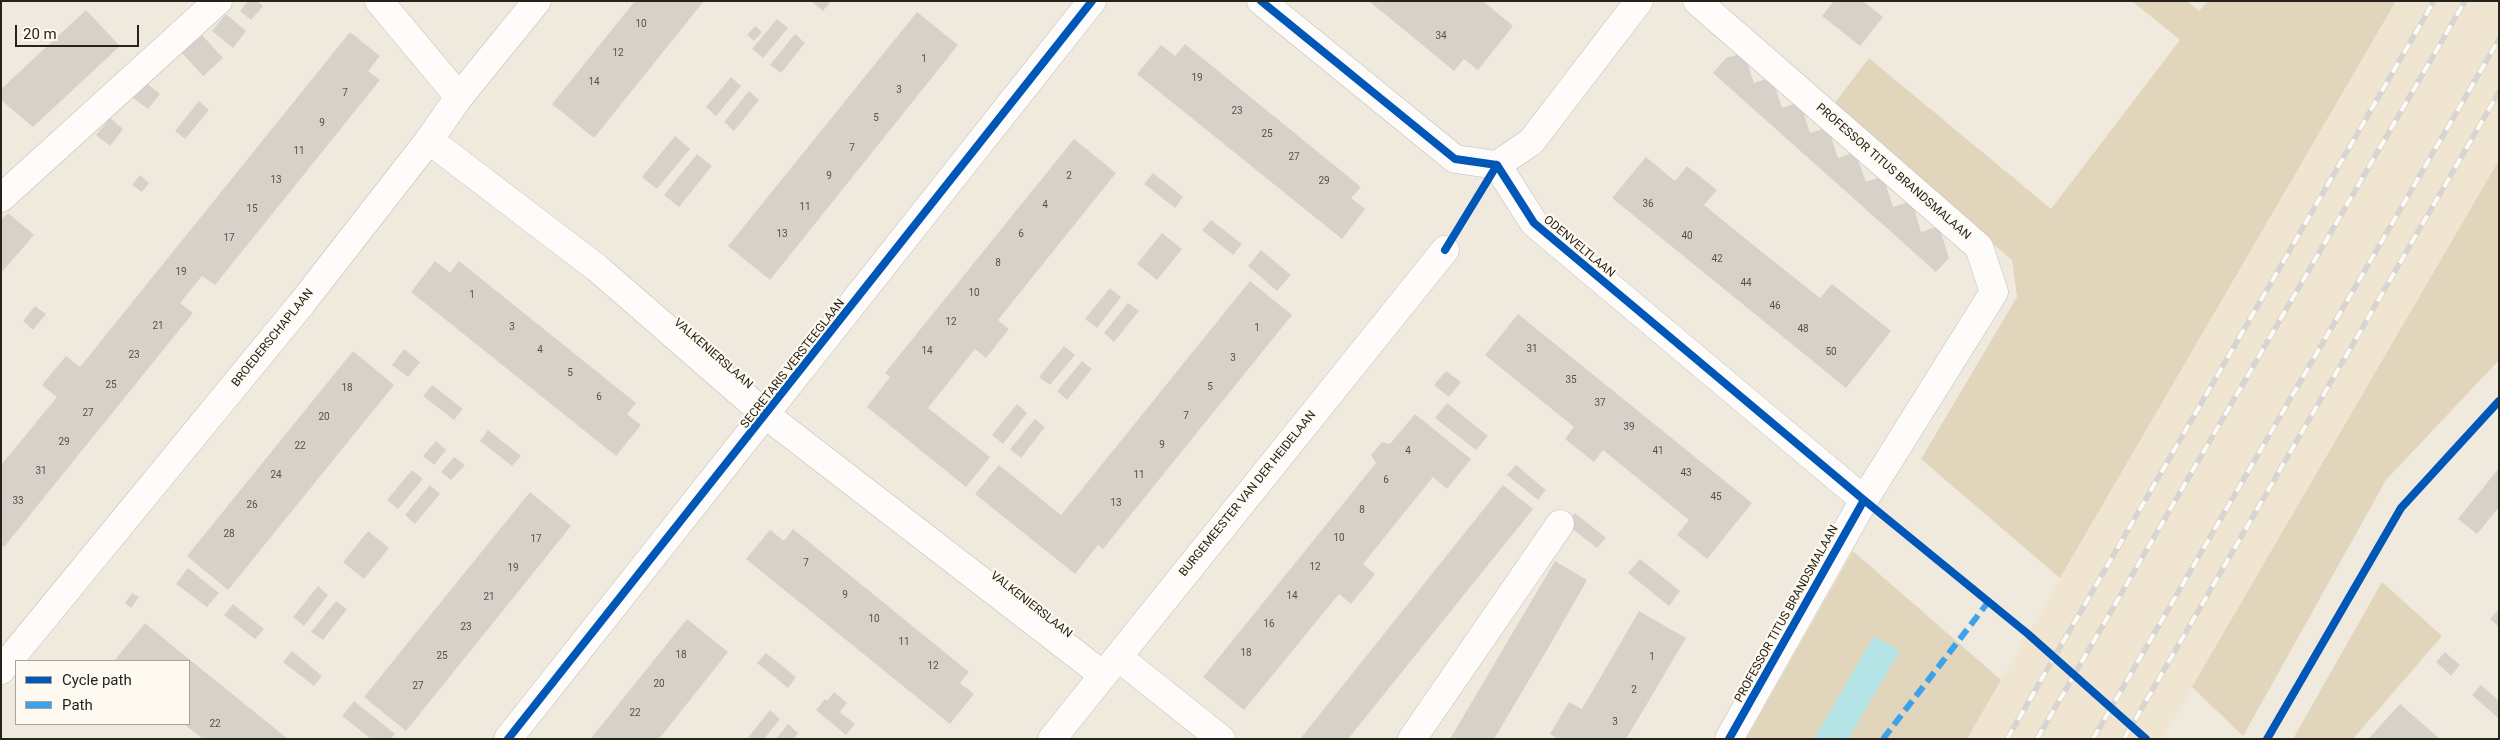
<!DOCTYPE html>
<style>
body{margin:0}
#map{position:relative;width:2500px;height:740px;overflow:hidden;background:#f0eade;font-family:Roboto,sans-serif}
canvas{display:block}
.frame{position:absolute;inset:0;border:2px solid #26231b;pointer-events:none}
.legend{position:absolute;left:15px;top:660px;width:175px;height:65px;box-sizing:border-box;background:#fefaf2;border:1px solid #a8a49c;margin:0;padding:6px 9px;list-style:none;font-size:15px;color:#26231b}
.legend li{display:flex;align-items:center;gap:10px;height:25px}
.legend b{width:25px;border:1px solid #a8a49c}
.scale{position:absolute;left:15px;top:25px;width:124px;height:22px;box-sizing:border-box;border:2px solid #26231b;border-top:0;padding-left:6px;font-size:15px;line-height:18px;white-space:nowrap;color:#26231b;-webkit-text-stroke:4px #fefaf2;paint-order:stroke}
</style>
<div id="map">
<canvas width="2500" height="740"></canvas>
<div class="frame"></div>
<ul class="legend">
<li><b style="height:6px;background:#0057b8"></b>Cycle path</li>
<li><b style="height:6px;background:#3ea2ea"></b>Path</li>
</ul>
<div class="scale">20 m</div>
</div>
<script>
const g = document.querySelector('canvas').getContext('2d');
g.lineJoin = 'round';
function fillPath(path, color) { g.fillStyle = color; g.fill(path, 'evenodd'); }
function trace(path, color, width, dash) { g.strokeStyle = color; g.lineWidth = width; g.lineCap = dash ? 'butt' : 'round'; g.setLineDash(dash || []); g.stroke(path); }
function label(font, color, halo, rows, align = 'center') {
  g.font = font + ' Roboto,sans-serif'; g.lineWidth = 4.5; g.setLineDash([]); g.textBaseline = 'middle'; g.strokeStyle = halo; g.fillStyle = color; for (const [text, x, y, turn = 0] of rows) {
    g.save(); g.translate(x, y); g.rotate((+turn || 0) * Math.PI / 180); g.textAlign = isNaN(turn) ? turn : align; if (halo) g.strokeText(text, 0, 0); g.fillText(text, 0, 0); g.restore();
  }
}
fillPath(new Path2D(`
 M2396,1H2499V160L2162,739H1967Z`), '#efe5d0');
fillPath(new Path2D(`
 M2132,1H2187L2199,11L2208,1H2396L2060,578L1921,459L2017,297L2012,260L1831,108L1869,58L2051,209L2180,40Z
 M2499,160V360L2386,480L2243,736L2192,687Z
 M1853,551L2001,680L1967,739H1848L1899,651L1874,636L1814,739H1746Z
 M2382,582L2442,636L2353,739H2293Z`), '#e1d5bb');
fillPath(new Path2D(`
 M1874,636L1900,651L1848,739H1814Z`), '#b4e4e6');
fillPath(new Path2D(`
 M248,1H257L263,6L251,20L240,11Z
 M635,1H704L594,138L552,104Z
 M811,1H831L823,11Z
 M1369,1H1483L1513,26L1478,70L1464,59L1454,71Z
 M1834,1H1863L1883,17L1860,46L1822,16Z
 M86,10L120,46L33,127L1,100V89Z
 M917,12L958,45L770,280L728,246Z
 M226,14L246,31L233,48L212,31Z
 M777,19L788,28L763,58L752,49Z
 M755,26L762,32L754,41L747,35Z
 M350,32L380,56L368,71L380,80L215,285L202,276L180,303L193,313L4,547L1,545V465L57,397L42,385L66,356L80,367Z
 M795,34L805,43L781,73L770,65Z
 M202,35L223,58L203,76L182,53Z
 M1185,44L1361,187L1351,198L1365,209L1342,239L1137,74L1161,45L1175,56Z
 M1744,53L1754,83L1772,77L1782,108L1800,102L1810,133L1828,127L1838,158L1855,152L1866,182L1883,176L1893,207L1912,201L1921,232L1939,226L1949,258L1936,272L1713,73L1726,58Z
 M731,77L741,86L716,116L706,107Z
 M148,84L160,94L148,109L133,98Z
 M749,91L759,100L734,131L724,122Z
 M199,101L209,110L185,139L175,131Z
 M110,118L123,129L110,146L96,135Z
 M675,136L690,149L657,189L642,177Z
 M1074,139L1116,173L998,320L1009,329L986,358L975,349L928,408L990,457L966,487L867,407L890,377L885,373Z
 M697,154L712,166L679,207L664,195Z
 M1646,157L1675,181L1687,166L1717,190L1704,205L1762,252L1820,298L1832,284L1891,331L1846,388L1612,198Z
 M1153,173L1183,197L1175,208L1144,184Z
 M140,175L149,183L142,192L132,185Z
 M8,213L34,235L1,273V220Z
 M1211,220L1242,244L1233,255L1202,230Z
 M1162,233L1182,249L1157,280L1137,264Z
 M1261,250L1291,275L1277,291L1248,266Z
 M435,261L450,273L459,261L636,403L627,414L641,425L616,456L411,292Z
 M1250,281L1292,315L1103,549L1098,545L1075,574L975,494L999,465L1061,515Z
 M1110,288L1121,297L1097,328L1085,319Z
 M1128,303L1139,311L1114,342L1104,333Z
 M35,306L46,314L33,330L23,321Z
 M1518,314L1752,503L1707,559L1677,535L1689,520L1603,450L1594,462L1565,439L1574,427L1485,355Z
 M1064,346L1075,355L1050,385L1039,377Z
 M404,349L420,362L408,377L392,365Z
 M353,351L394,385L228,590L187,556Z
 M1082,361L1092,369L1067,400L1057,391Z
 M1446,371L1461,382L1449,397L1434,385Z
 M432,385L463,409L454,420L423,396Z
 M1447,403L1488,436L1476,450L1435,418Z
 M1017,404L1027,413L1003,444L992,435Z
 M1415,414L1471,459L1447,489L1433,477L1363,564L1375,574L1351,604L1339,594L1244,710L1203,677L1376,463L1371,455L1382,442L1390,444Z
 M1035,419L1045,427L1021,458L1010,449Z
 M488,430L521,456L512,466L480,441Z
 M436,441L446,450L434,465L423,456Z
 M454,457L465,465L451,480L441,472Z
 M1516,465L1546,490L1538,500L1507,475Z
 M2499,468V507L2477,534L2458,519Z
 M412,470L423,479L398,509L387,500Z
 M430,485L440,494L415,524L405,515Z
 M1503,485L1533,509L1348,739H1300Z
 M530,492L571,526L406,731L364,697Z
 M1575,513L1606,538L1597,548L1566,524Z
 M793,529L969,672L960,683L974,694L950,724L746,559L770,530L784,541Z
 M368,531L389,548L364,579L343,562Z
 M1640,559L1680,591L1669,606L1628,573Z
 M1555,561L1587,580L1554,638L1494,739H1450Z
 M188,568L219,593L207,607L176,584Z
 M318,586L328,595L304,626L293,617Z
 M132,593L139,597L131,608L125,603Z
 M336,601L347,609L323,640L311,632Z
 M233,604L264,629L255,639L224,615Z
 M2499,609V627L2490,619Z
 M1639,611L1686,638L1626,739H1558L1550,734L1569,702L1582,709Z
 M687,619L728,652L659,739H594L592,737Z
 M145,623L174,647L288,739H203L184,724H189V661H114Z
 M292,651L322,676L314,686L283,662Z
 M2445,652L2460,665L2451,676L2436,662Z
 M766,653L796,677L788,688L757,663Z
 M2481,685L2499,701V719L2472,695Z
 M834,692L847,703L840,712L855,724L846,735L816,710L825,699L827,701Z
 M354,701L395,734L391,739H371L342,716Z
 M2400,704L2425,726L2440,739H2368Z
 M770,710L780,719L764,739H747Z
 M788,724L798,733L794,739H776Z`), '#d8d1c9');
const minor = new Path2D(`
 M379,1L459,97
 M1261,1L1455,159L1497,165L1534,223L1864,500
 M1697,1L1979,247L1994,292L1864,500L1729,739
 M429,140L597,268L766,415L1103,675
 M1497,165L1531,142L1639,1
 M1,198L218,1
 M1118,657L1221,739
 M1,670L302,303L429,140L459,97L537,1
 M508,739L1092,1
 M1052,739L1445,250
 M1412,739L1560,524`);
trace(minor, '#c2bdb4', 29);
trace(minor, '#fdfcfa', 28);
const rail = new Path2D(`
 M2007,739L2434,1
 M2037,739L2465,1
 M2093,739L2499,39
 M2124,739L2499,92`);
trace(rail, '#d6d5d1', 5.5);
trace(rail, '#fefaf2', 4, [11]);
trace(new Path2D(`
 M1883,739L1989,601`), '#3ea2ea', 6, [12, 6]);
trace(new Path2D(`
 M1261,1L1455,159L1497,165L1534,223L1864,500L2028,634L2146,739
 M1445,250L1497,165
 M508,739L1092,1
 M1729,739L1864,500
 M2267,739L2401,508L2499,401`), '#0057b8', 8);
label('10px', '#555149', null, [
 ["10",641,24],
 ["34",1441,36],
 ["12",618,53],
 ["1",924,59],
 ["19",1197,78],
 ["14",594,82],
 ["3",899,90],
 ["7",345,93],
 ["23",1237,111],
 ["5",876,118],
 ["9",322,123],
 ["25",1267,134],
 ["7",852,148],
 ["11",299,151],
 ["27",1294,157],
 ["9",829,176],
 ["2",1069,176],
 ["13",276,180],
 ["29",1324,181],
 ["36",1648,204],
 ["4",1045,205],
 ["11",805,207],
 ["15",252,209],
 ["13",782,234],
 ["6",1021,234],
 ["40",1687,236],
 ["17",229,238],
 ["42",1717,259],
 ["8",998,263],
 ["19",181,272],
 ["44",1746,283],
 ["10",974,293],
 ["1",472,295],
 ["46",1775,306],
 ["12",951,322],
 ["21",158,326],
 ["3",512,327],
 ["1",1257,328],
 ["48",1803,329],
 ["31",1532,349],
 ["4",540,350],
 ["14",927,351],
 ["50",1831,352],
 ["23",134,355],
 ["3",1233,358],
 ["5",570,373],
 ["35",1571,380],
 ["25",111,385],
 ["5",1210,387],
 ["18",347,388],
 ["6",599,397],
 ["37",1600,403],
 ["27",88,413],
 ["7",1186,416],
 ["20",324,417],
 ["39",1629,427],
 ["29",64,442],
 ["9",1162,445],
 ["22",300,446],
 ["4",1408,451],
 ["41",1658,451],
 ["31",41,471],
 ["43",1686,473],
 ["24",276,475],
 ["11",1139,475],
 ["6",1386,480],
 ["45",1716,497],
 ["33",18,501],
 ["13",1116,503],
 ["26",252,505],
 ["8",1362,510],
 ["28",229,534],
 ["10",1339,538],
 ["17",536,539],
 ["7",806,563],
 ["12",1315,567],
 ["19",513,568],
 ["9",845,595],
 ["14",1292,596],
 ["21",489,597],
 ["10",874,619],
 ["16",1269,624],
 ["23",466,627],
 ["11",904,642],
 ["18",1246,653],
 ["18",681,655],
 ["25",442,656],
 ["1",1652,657],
 ["12",933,666],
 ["20",659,684],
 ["27",418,686],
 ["2",1634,690],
 ["22",635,713],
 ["3",1615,722],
 ["22",215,724]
]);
label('12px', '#26231b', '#fefaf2', [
 ["PROFESSOR TITUS BRANDSMALAAN",1893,172,41],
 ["ODENVELTLAAN",1579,247,40],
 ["BROEDERSCHAPLAAN",273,338,-51],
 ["VALKENIERSLAAN",713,354,41],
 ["SECRETARIS VERSTEEGLAAN",793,364,-52],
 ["BURGEMEESTER VAN DER HEIDELAAN",1248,494,-51],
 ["VALKENIERSLAAN",1031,605,38],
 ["PROFESSOR TITUS BRANDSMALAAN",1787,614,-61]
]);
</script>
